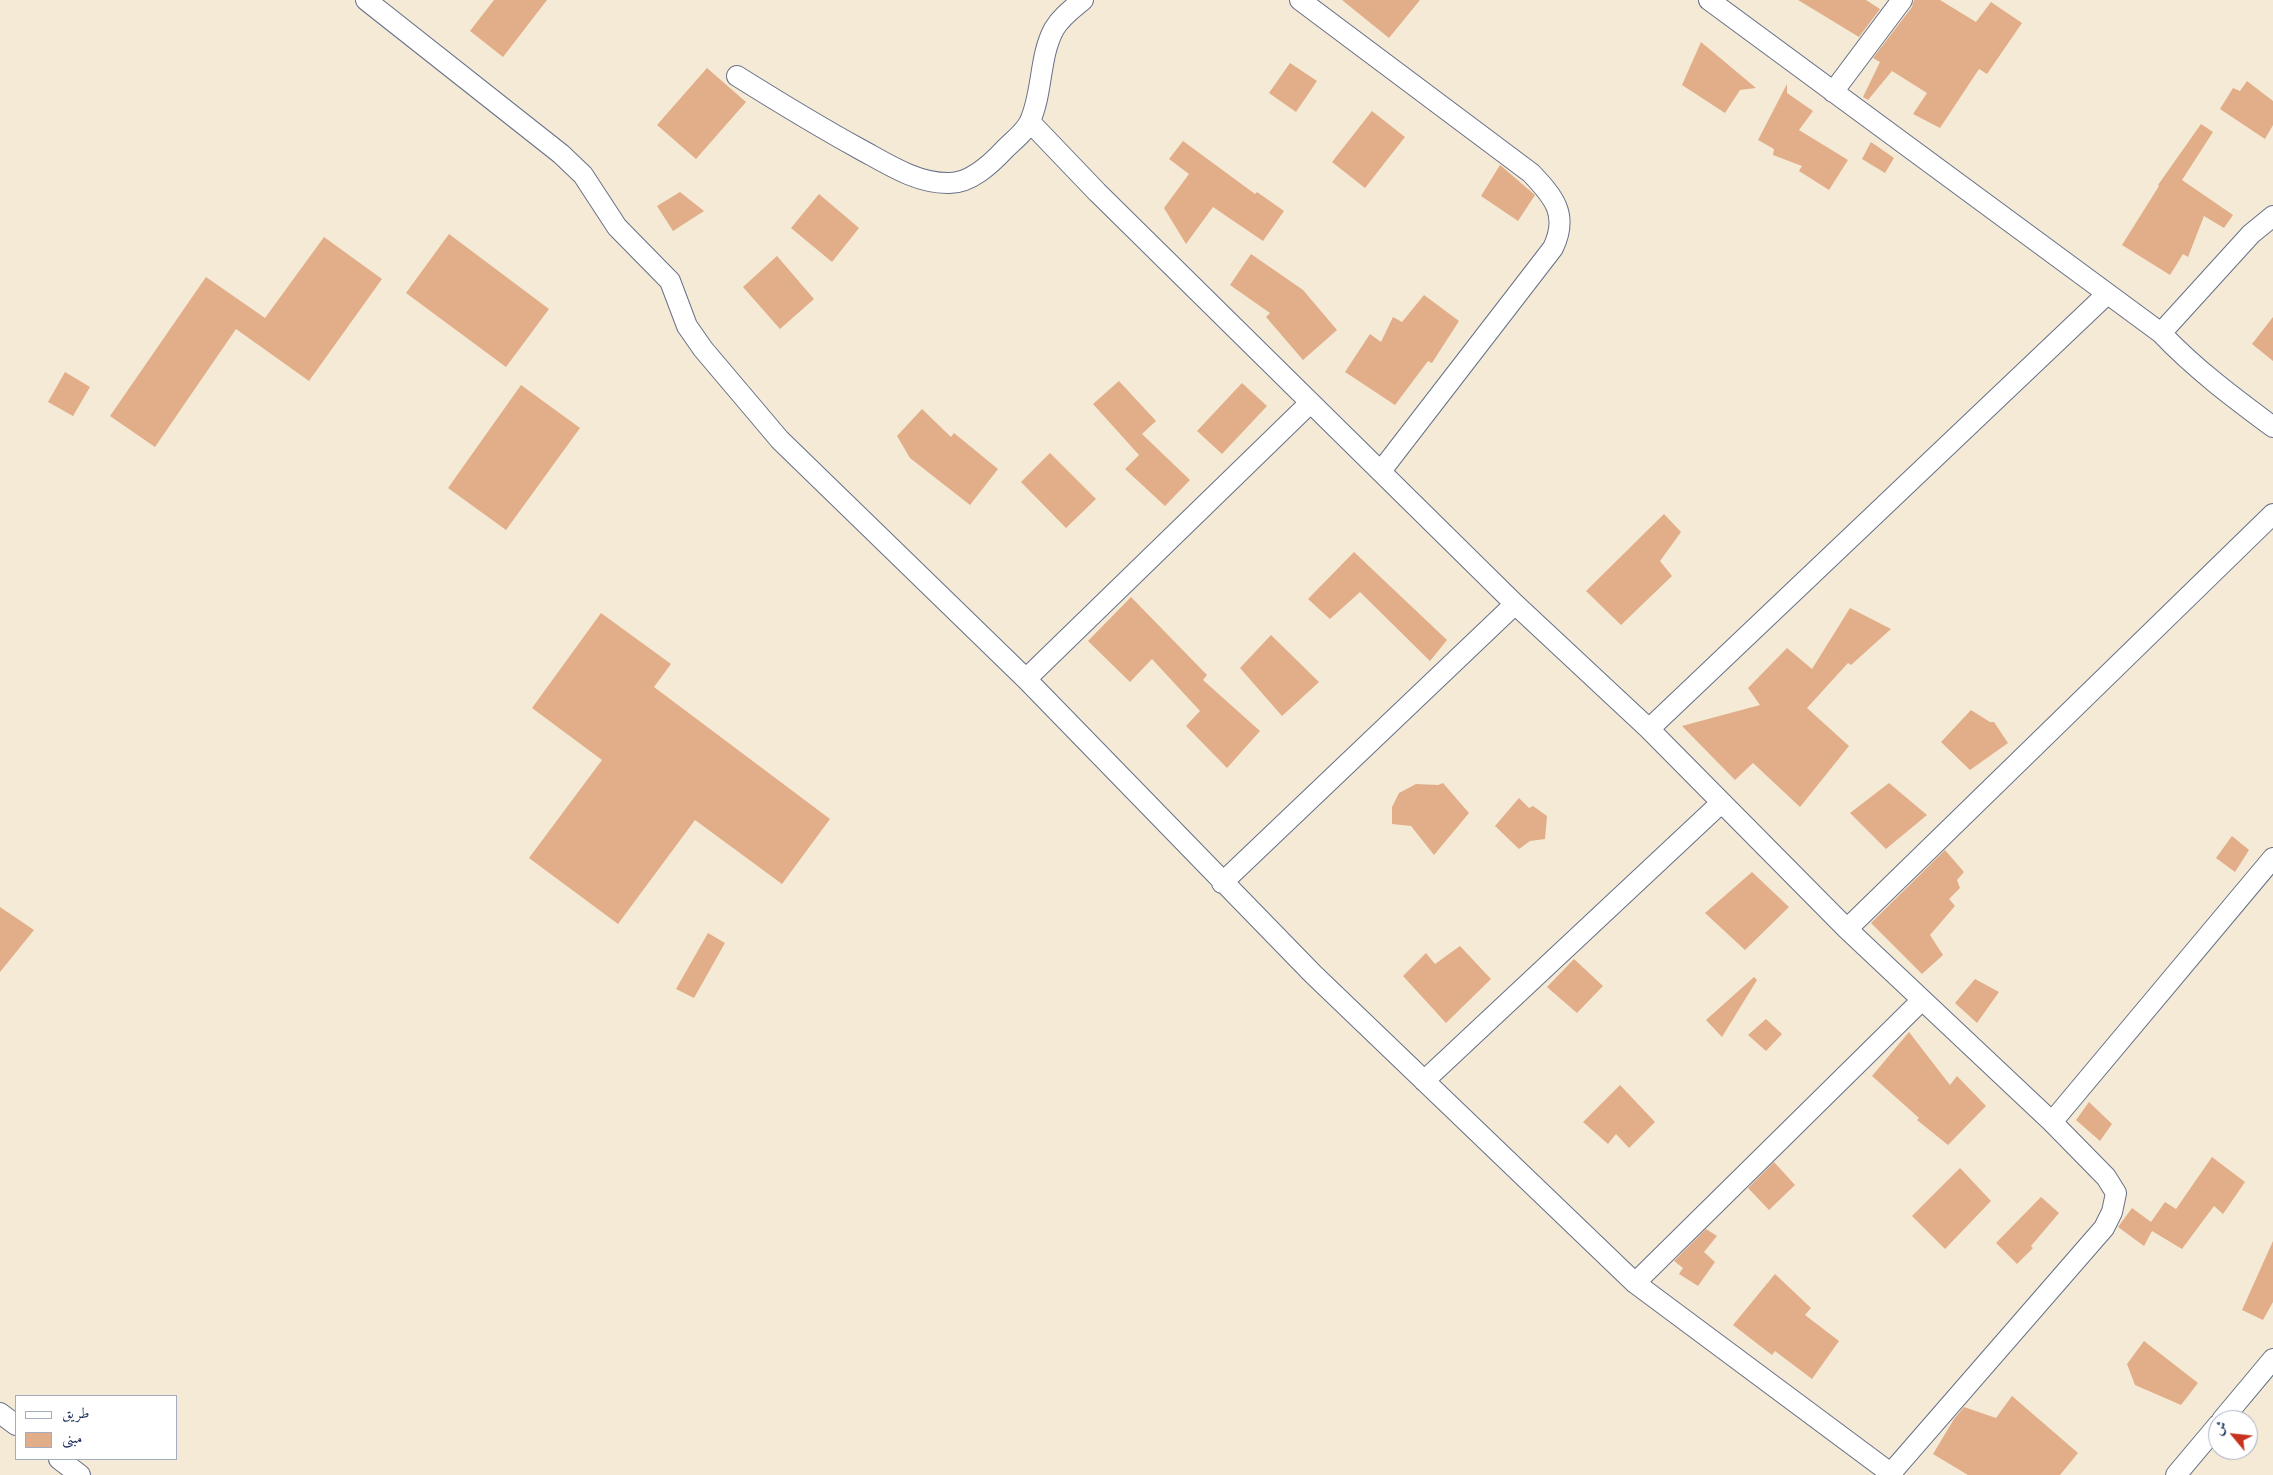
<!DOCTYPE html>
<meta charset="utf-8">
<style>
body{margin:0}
#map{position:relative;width:2273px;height:1475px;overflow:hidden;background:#f5ead5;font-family:"Old Standard TT",Amiri,serif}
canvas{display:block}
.legend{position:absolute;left:15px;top:1395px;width:162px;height:65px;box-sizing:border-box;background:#fff;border:1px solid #a4acbf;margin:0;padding:6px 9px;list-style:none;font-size:15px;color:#1b2f5e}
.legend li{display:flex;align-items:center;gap:10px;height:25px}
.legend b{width:25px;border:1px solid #a4acbf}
.north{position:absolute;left:2208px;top:1410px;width:50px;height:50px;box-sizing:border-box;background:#fff;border:1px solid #a4acbf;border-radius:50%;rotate:298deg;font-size:14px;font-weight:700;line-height:20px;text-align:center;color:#1b2f5e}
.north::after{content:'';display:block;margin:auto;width:18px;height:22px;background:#c8321e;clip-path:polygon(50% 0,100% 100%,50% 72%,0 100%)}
</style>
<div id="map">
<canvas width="2273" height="1475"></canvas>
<ul class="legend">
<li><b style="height:6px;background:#fff"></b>طريق</li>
<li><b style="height:14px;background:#e1ae89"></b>مبنى</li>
</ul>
<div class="north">ش</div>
</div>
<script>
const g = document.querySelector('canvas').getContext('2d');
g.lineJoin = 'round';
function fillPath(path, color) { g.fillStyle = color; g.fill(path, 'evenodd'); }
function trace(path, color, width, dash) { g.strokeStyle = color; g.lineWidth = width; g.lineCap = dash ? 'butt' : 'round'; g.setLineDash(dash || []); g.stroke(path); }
fillPath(new Path2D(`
 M494,0H547L503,57L470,31Z
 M1342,0H1420L1389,38Z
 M1798,0H1866L1880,9L1859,37Z
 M1914,0H1940L1976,22L1991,2L2022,23L1987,74L1979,69L1940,128L1913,114L1927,93L1892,71L1868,100L1863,97L1880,62L1873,58L1912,7Z
 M1701,42L1756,88L1740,90L1725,113L1682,85Z
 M1290,63L1317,81L1296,112L1269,93Z
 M707,68L746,102L696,159L657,125Z
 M2247,81L2273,101V125L2265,139L2220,109L2233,88L2240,91Z
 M1787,84V93L1813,111L1799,130L1848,160L1829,190L1799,171L1802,166L1773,155L1774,149L1758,140Z
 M1372,111L1405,137L1365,188L1332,162Z
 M2201,124L2213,132L2182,180L2233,215L2224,228L2204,216L2188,257L2183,254L2170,275L2122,245L2159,186L2158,185Z
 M1183,141L1255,194L1257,192L1284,211L1263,241L1213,207L1186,244L1164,208L1189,174L1169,159Z
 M1871,142L1894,158L1885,173L1862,159Z
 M1500,165L1535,195L1518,221L1481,196Z
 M680,192L704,211L673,231L657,206Z
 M819,194L859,228L832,262L791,228Z
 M449,234L549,309L506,367L406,293Z
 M324,237L382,279L309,381L236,329L155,447L110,416L206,277L265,318Z
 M1251,254L1303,290L1337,330L1303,360L1266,317L1270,313L1230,285Z
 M777,256L814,299L780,329L743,287Z
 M1424,295L1459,321L1432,363L1428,361L1395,405L1345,372L1370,334L1381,342L1393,317L1402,322Z
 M2273,317V361L2252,344Z
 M65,372L90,387L73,416L48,402Z
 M1119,381L1156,421L1142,434L1190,480L1165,506L1125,469L1139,455L1093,404Z
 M1242,383L1267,406L1222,454L1197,431Z
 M521,385L580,428L506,530L448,488Z
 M922,409L951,437L954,433L998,469L970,505L910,458L897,436Z
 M1050,453L1096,499L1066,528L1021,482Z
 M1664,514L1681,532L1660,561L1672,576L1621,625L1586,591Z
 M1354,552L1447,640L1430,661L1360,592L1330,619L1308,599Z
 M1131,597L1207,675L1203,680L1260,731L1227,768L1186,726L1200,711L1152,659L1130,682L1088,641Z
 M1850,608L1891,629L1851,665L1848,663L1807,708L1849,746L1800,807L1753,763L1735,780L1682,726L1760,705L1748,688L1787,648L1812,669Z
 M601,613L671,664L654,687L830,819L782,884L695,820L618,924L529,858L602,760L532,708Z
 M1271,635L1319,682L1282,716L1240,668Z
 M1971,710L1990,722H1994L2008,743L1970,770L1941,742Z
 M1443,783L1469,813L1434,855L1411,826L1392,824V807L1399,793L1416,784L1438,785Z
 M1889,783L1927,815L1886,849L1850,813Z
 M1519,798L1529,808L1533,806L1547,816L1545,839L1530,841L1519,849L1495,826Z
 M2232,836L2249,850L2235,872L2216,858Z
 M1945,850L1964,872L1957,880L1960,888L1949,899L1955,906L1930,935L1943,955L1922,974L1871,923Z
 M1752,872L1789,907L1745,950L1705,913Z
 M0,907L34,930L0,972Z
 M708,933L725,943L694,998L676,989Z
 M1460,946L1491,979L1446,1023L1403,976L1426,953L1435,964Z
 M1574,959L1603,986L1577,1013L1547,987Z
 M1754,977L1757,980L1722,1037L1706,1020Z
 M1975,979L1999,992L1977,1023L1955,1003Z
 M1766,1019L1782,1034L1766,1051L1748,1035Z
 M1909,1032L1950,1085L1957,1076L1986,1106L1948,1145L1917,1120L1919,1118L1872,1076Z
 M1620,1085L1655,1122L1629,1148L1616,1134L1608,1144L1583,1122Z
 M2089,1102L2112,1124L2100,1141L2076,1120Z
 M2212,1157L2245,1182L2223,1214L2214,1206L2182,1249L2152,1231L2144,1246L2118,1227L2132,1208L2151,1222L2165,1202L2176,1209Z
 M1774,1162L1795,1185L1769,1210L1748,1188Z
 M1960,1168L1991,1201L1945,1249L1912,1216Z
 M2041,1197L2059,1213L2031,1246L2033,1248L2017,1264L1996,1243Z
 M1706,1229L1717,1236L1704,1252L1715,1262L1698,1286L1679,1274L1683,1268L1674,1261Z
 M2273,1241V1302L2263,1320L2242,1310Z
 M1775,1274L1811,1308L1805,1315L1839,1341L1812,1379L1775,1351L1772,1355L1733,1325Z
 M2144,1341L2198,1383L2181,1405L2135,1385L2127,1364Z
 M2012,1396L2078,1453L2060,1475H1968L1933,1454L1954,1419L1964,1407L1996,1418Z`), '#e1ae89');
const street = new Path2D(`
 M366,0L561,154L583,175L617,227L670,281L687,326L703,349L780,440L1026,679L1313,974L1635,1283L1893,1475
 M1300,0L1531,173C1554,197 1569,215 1553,248L1381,471
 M1709,0L2161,333C2195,369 2234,398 2273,427
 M737,76C777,101 816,125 858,148C886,163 915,183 948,183C970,184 991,164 1005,149C1013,141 1026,131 1030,121C1043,92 1039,57 1054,29C1061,17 1072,9 1083,0
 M1833,92L1902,0
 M1030,122L1097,192L1515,604L1649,729L1847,929L2052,1122L2106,1177L2116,1193L2112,1212L2104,1228L1891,1473
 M2161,333L2251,234L2273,216
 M1026,679L1310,403
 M1649,729L2107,294
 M1222,883L1515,604
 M1847,929L2273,514
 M1424,1081L1721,803
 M2052,1122L2273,858
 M1635,1283L1922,1000
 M0,1413L16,1425
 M2222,1420L2273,1359
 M59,1459L80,1475
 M2176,1475L2218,1425`);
trace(street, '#677088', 22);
trace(street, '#fff', 20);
</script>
